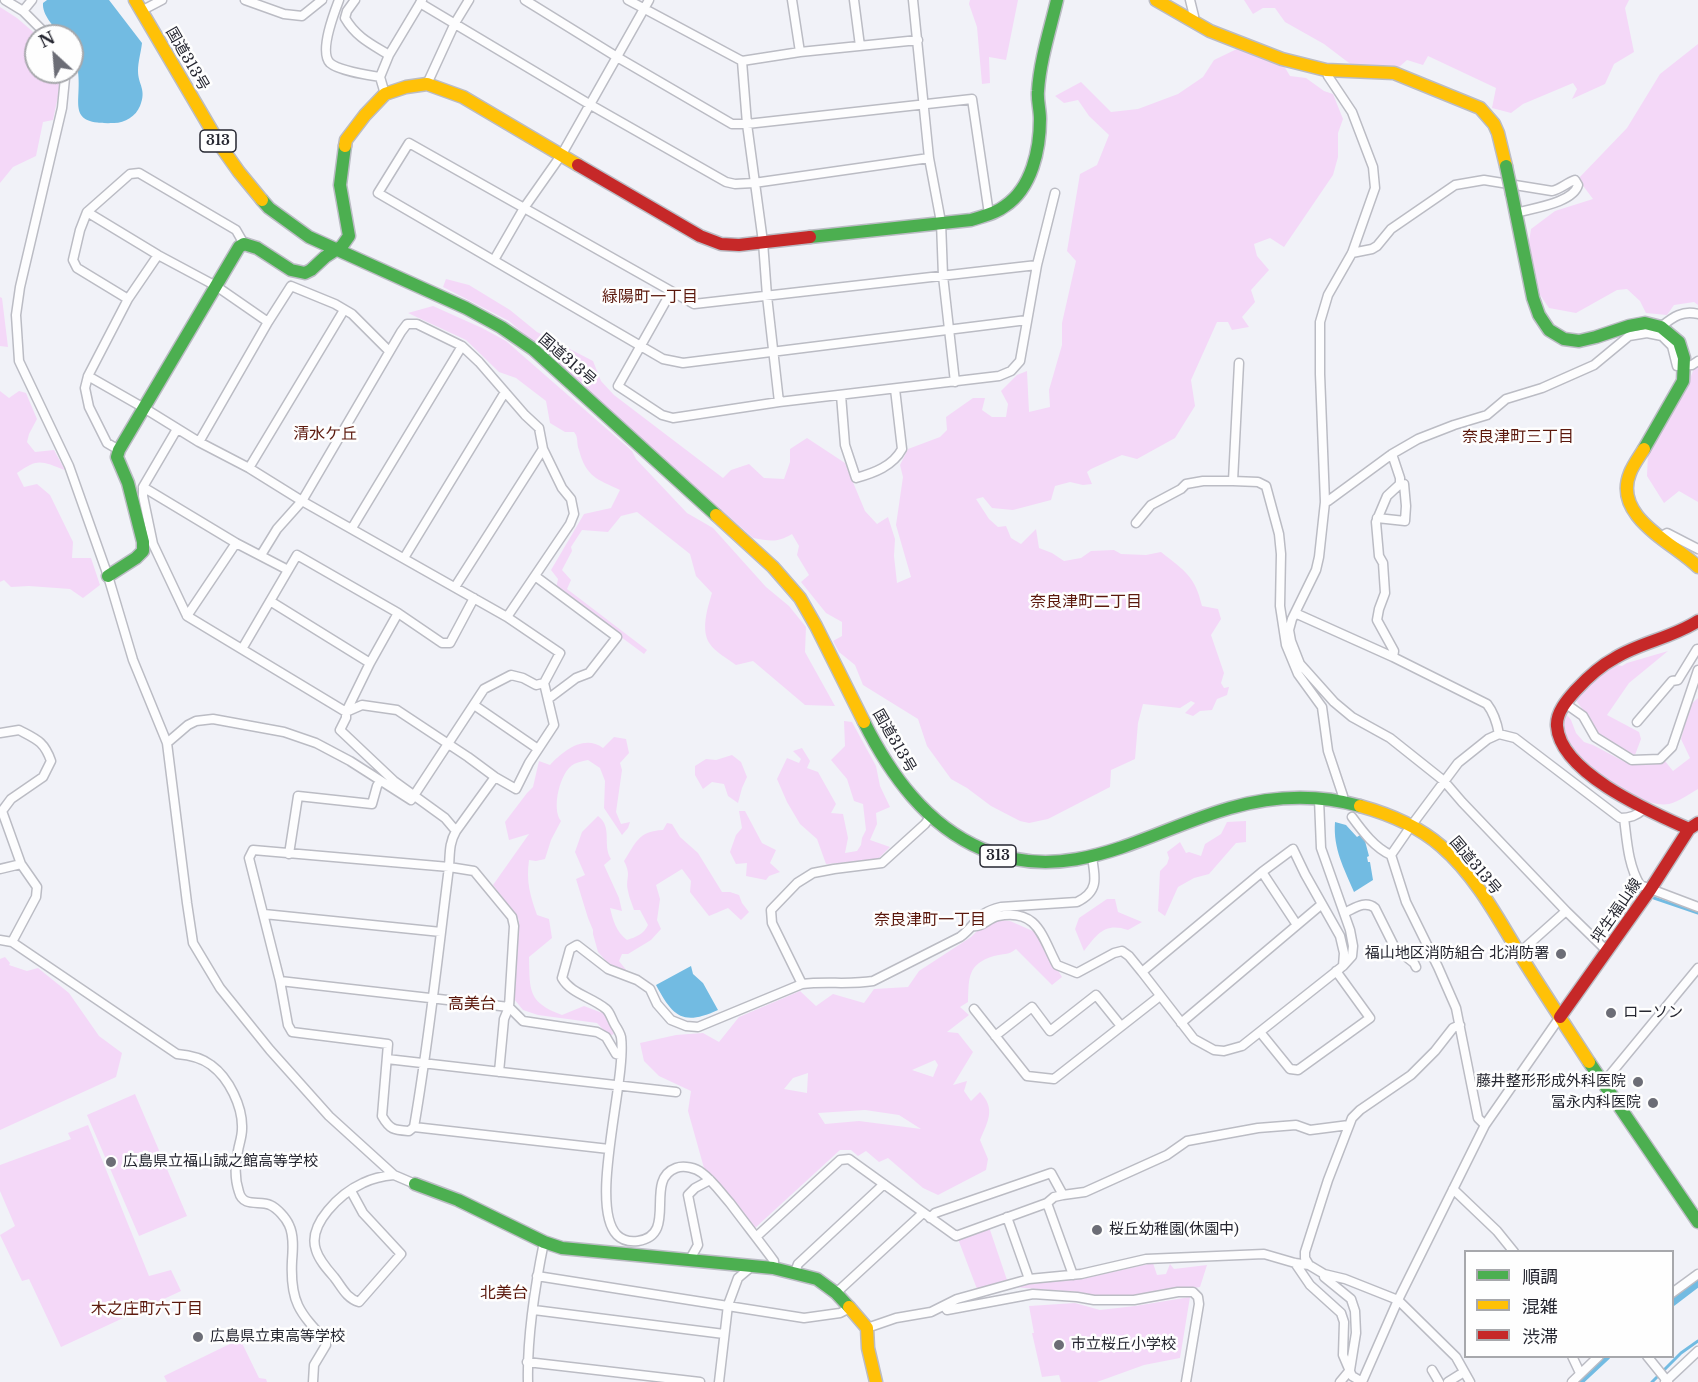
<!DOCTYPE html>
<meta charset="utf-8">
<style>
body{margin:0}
#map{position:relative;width:1698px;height:1382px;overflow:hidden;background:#f1f2f8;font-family:"Libre Baskerville","Noto Sans JP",serif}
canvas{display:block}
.legend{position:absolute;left:1464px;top:1250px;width:210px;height:108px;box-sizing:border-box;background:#fefefe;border:2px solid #a7a8ac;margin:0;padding:8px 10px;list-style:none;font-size:18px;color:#252630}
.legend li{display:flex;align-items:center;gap:12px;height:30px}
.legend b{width:30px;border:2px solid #a7a8ac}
.north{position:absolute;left:24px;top:24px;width:60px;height:60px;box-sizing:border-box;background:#fefefe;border:2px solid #a7a8ac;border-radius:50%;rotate:334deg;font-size:16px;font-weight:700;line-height:24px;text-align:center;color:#252630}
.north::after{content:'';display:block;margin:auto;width:21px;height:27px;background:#6c6d76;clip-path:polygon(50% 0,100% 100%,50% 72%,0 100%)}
</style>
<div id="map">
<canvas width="1698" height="1382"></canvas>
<ul class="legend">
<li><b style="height:8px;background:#4caf50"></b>順調</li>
<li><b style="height:8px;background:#ffc107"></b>混雑</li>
<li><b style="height:8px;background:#c62828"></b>渋滞</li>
</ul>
<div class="north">N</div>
</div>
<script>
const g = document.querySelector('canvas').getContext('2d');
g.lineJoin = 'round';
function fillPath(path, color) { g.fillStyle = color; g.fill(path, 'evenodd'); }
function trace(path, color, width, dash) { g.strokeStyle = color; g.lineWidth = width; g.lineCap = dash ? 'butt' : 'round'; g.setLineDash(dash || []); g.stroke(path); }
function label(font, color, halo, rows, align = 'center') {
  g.font = font + ' "Libre Baskerville","Noto Sans JP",serif'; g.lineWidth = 5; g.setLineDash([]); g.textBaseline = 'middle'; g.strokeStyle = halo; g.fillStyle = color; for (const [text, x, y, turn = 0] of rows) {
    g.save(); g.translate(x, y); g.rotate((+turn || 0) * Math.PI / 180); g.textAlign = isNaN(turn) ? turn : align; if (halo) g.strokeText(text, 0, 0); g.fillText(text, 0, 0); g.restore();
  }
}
fillPath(new Path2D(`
 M970,0H1018L1006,60L989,57L990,83L982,84L977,27L969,4Z
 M1244,0H1629L1625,8L1634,52L1614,64L1605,84L1572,99L1577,89L1573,83L1523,104L1511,113L1492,108L1496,88L1428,56L1423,65L1407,60L1399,67L1353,66L1324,44L1285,22L1275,8H1263L1253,14Z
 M0,7L17,18L38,36H36V72H58L60,87L53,120L43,122L36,156L13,167L0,183Z
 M1698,44V305L1694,302L1674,305L1667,315L1646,313L1640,301L1627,289L1617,290L1576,313L1549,308L1540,295L1529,242L1531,229L1555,211L1593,199L1578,179L1627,128L1660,74Z
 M1241,47L1284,66L1290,76L1306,78L1324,91L1333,94L1343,119L1338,133V157L1333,175L1284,247L1270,238L1254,244L1257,256L1269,270L1251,290L1255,302L1242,317L1249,327L1232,330L1228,322H1217L1191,380L1195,406L1175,438L1137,459L1122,455L1091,469L1087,472L1092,484L1083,485L1070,482L1055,486L1051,500L1013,510L992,508L983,497L976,499L989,519L998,527L1006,526L1011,538L1021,544L1036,529L1039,548L1052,553L1064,561L1081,558L1091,551L1114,550L1121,554L1146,555L1161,552C1185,571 1195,576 1202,606L1218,609L1221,619L1211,635L1224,673L1221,683L1224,688L1229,687L1227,695L1217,699L1212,710L1200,711L1193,716L1185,713L1195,703L1191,701L1180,708L1143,704L1138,723L1135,759L1111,770L1110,787L1048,819L1029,823L1020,821L991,806L967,788L951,779L927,746L918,719L863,685L855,665L839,652L833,641L842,636V622L826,613L801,582L809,575L797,555L799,546L792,534C777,543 770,541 753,538L509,321L443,287L446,279L469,285L510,310L537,332L593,361L601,381L614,395L723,478L731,470L749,464L764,478L784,479L790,462V449L807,438L845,463L865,511L877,524L888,517L895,539L894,556L897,583L911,577L896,525L903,477L900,465L908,449L940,437L947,430L946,417L973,398H985L982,410L992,417H1006L1008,404L1001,391L1017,375L1027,371L1029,412L1050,407L1049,390L1062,345V323L1076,261L1067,251L1080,174L1097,165L1109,135L1089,116L1078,100L1064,103L1055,96L1081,82L1111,112L1138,109L1178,94L1203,77L1214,60Z
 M0,297L2,298L8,347L0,346Z
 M433,306L482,328L506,341L632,451L636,459L687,513L713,528L766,587L789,606L806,627L805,652L835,706L805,705L753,661L736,665C728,659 715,652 710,644C700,631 708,606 712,593L696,576L690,554L637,512L621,516L608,532L582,530L571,547L572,551L562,570L571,580L567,589L647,650L644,654L556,589L558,579L551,570L584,514L611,508L620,490C597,479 586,477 579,450C576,443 579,438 574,432H565L550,423L546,401L516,378L499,372L466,340L408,313Z
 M1698,365V502L1679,491L1664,503L1647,476L1648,453L1685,392L1694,368Z
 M0,391L9,398L19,391L26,393L37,419L29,434L27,442L35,452L54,450L65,470C41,461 38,458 17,473L24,487L37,484L50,495L73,542L72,558H91L100,585L83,598L70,589L29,586L11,587L4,580L0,582Z
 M1668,651L1629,683L1607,715L1639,732L1641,739L1635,755L1596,736L1583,710L1575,699L1613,664L1622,666L1627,663Z
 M1698,698V789C1689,794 1678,802 1669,804C1638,809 1578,765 1566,738C1562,730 1564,723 1567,715L1571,720L1576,733L1584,742L1593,745L1623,761L1637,765L1665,761L1673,771L1690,758L1681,739L1690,705Z
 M844,721L852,722L876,766L880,786L890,807L876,813L877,824L870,840L890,847L877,860L826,864L817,839L800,824L787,802L777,779L787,758L799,763L801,759L793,751L802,748L810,761L807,768L818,772L836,804L831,813L843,814L848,838L845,853L857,851L861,845L862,838L866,830L863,804L854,801L847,779L831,760L845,746Z
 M614,737L626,739L629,753L620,763L622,770L616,812L621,824L630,822L628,828L622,835L604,808L605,781L600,768L588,760C583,761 578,762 574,764C560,771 551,809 561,821L551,840L545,859L536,861L529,860C526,882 530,895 537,915L549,919L552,938L529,957C530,990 527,1002 562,1015L584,1006L605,1014L614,1034L609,1036L597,1023L538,1015L523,1010L514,999L519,920L493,885L529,834L509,840L505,822L527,793L533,787L539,761L550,765C563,751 584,734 603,748Z
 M732,755L741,762L747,777L742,788L738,803L728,796L724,784L712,782L703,789L695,775V766L706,759L716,760Z
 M739,811H745L762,843L776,850L770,863L780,872L769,876L766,880L746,876L747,863L736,864L730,852L736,835L742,828Z
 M598,816C613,827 602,845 611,859L604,865L619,898L622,911L610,908C613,920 616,932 627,940C636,937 644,934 648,925L640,910H634C632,904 629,897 628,891C625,877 632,877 624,861C636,843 638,831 663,830L667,823L672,824L680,837L698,853L722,892H730L739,895L742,903L749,912L741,920L728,908L709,916L690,892L691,881L682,869L656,885L660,899L657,920L661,929L651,940L628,954H622L619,961L627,971L615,967L607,962L598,952L593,934V930L588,918L576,879L585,875L575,852L582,832Z
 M1246,821V842L1236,843L1209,874L1194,878L1178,887L1165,916L1158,911L1160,871L1167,864L1169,858L1167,852L1180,842L1186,853L1189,852L1201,856L1205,844L1221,834L1227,822Z
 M1107,899H1115L1118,912L1142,922L1128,930C1105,922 1097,934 1084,951L1075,929L1079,918Z
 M999,920L1010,921L1035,932L1062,977L1052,985L1016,949C1007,956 1004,953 994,956C967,964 969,978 968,1002L960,1007L969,1015L947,1032L958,1033L973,1052L953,1085L967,1081L964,1091L971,1101L980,1092C996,1109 988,1121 980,1140L988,1159L986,1170L938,1195L923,1188L888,1158L879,1162L866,1151L858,1156L851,1150H840L755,1228L704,1168L688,1111L691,1091L659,1076L644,1061L640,1043L676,1035L703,1033L719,1042L739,1017L800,991L816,1006L833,994L864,1003L874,989L908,987L919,971L971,937L980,928ZM935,1060L938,1065L933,1077L912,1070ZM808,1073L807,1093L784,1089L793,1078ZM865,1110L899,1115L921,1129L859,1121L825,1124L818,1113Z
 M5,957L10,963L9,965L27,971L38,968L69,993L99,1036L122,1053L116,1077L0,1130V959Z
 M135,1094L187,1216L139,1236L87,1115Z
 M88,1125L149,1276L171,1270L181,1291L61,1347L29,1279L22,1281L0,1235L15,1226L0,1191V1165L71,1139L68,1133Z
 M989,1227L1007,1280L977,1289L958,1239Z
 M1153,1263L1157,1275L1166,1274L1170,1264L1174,1269L1207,1265L1200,1287C1160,1293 1120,1303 1079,1295L1078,1292L1011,1287L1031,1281L1082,1279Z
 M1190,1297L1180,1358L1144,1365L1097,1382H1061L1059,1375L1042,1377L1032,1333H1034L1029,1306L1075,1303L1100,1310L1135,1306Z
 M240,1339L259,1378L266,1379L267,1382H167L164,1376Z`), '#f4d8f8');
fillPath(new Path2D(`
 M47,0H109L142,43C141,52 138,62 138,71C138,85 147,89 140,106C136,116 125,123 114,123C65,125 82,104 78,72C78,66 74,61 72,55C71,49 72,42 72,36H62C54,27 42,15 43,3Z
 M1335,822L1346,825L1357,837L1360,835L1365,841L1369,856L1367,857L1368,862H1370L1373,880L1354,892C1344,868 1333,849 1335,822Z
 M691,966L693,974L703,983L718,1010C683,1026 673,1017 656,985Z`), '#72bbe2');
trace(new Path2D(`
 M1654,898L1698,913
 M1652,1382L1681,1353L1698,1341`), '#72bbe2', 3);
trace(new Path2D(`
 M1672,1302L1698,1282
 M1578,1382L1606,1356`), '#72bbe2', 9);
const street = new Path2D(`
 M5,0L23,11L48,36
 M245,0L284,14L302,16L322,0
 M339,0C334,13 319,52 330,63C339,71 368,75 380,77L385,94
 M355,0L347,11L345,18C356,37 371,44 389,55L422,0
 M525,0L617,57L732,124H747L972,99L989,214
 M628,0L742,61L800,52L918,40
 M792,0L800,52
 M854,0L860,46
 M913,0L929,158L941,222L943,276L955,382
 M1190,0L1194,16L1191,21
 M420,3L589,104L726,182L735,184L754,183L929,158
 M23,11L32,0
 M141,11L162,0
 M742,61L747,124L763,242L767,296L779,402
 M1326,70L1328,76L1352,112L1373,167L1375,188L1352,253L1328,295L1320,322V374L1325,502L1319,557L1316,570L1292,619L1289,630L1291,641L1300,664L1334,702L1352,717L1390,738L1444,781L1462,802L1566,911L1607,951
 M64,72L65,78L62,108L20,287L16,315L19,361L69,466L108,576L133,660L167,743L187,903L193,943L220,988L270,1050L329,1116L394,1175L415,1184
 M380,77L389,55
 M427,84L455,23L469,0
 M87,212L158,255L216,286L268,322L199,442
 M1352,253L1372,249L1377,246L1391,229L1455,185L1484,180L1552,191C1561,189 1566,183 1575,180L1578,185C1573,203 1533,208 1516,213
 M494,260L524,208L562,154L649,0
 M671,292L618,386L662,415L673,418L779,402L999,376L1011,371L1020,361L1037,265L1055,193
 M128,299L77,268L73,260L80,230L87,212L130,174L139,173L236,230L244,244
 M1027,320L683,363L663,359L378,193L409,143L694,304L1037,265
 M268,322L291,286L335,304L352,314L389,351
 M1662,326C1673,317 1683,310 1698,314
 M88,376L144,408L199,442L249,468L302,501L507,617L560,653L544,683L554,725L529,763L516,789L495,777L468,757L397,710L362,705L346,712L187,616L153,544L143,496V487L177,429
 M841,395L845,445L856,478C874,473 893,466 902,449L895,389
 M119,450L107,443L89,407L85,388L88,376L128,299L158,255
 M1392,454L1400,478V484L1387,496L1376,522L1379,556L1383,563L1385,593L1379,609L1377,620L1394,651L1393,657
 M249,468L344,310
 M1233,481L1239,363
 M143,487L236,543L288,570
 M1325,502L1328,501L1392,454L1418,439L1454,425L1487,415L1506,399L1542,388L1594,365L1629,336L1647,333L1662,336L1672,346L1677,366L1692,365L1698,361
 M1377,518L1405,521L1406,506L1404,484H1400
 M1136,523L1151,505L1181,489L1186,484L1203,481H1233L1258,482L1266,486L1279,534L1281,554L1280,606L1286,645L1298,674L1322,707L1328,751L1343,796
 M352,528L462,346
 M1660,537L1667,533L1698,549
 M261,555L277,529L302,501L401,332L407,324H417L462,346L479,362L525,415L539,428L543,449L562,488L571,499L574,514L570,524L507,617
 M404,558L505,392
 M535,576L617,637L589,673L576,678L548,699
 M455,587L543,449
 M474,598L450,643H442L398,613L370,663L346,712V718L340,730L394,781L445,818L456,831C449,843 450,853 449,867C438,954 429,1041 414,1127L409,1131C394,1130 390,1130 382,1116L388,1044L292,1032L288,1025L280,981L249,858L253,850L449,867L474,871L512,917L514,926L509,1007L504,1019L499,1072
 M270,601L370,663
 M1295,613L1393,657L1487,704C1494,713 1497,723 1499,734
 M187,616L236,543
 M242,649L297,555L398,613
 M1566,704L1583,716L1595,737L1632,760L1660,759L1672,747L1698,670
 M474,705L538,749
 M1637,722L1672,681L1678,680L1697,649H1698
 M0,733L19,730C36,739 44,741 51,761L43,777L11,799L2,811
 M167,743L188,725L196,721L213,719L284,732L316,743L350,761L411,800L484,689L511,675L523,678L536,685L544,683
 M1319,799L1321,848L1350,930L1353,946L1352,956L1343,966
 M0,812L2,811L21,864L37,887L36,897L12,942L0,940
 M1352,817C1363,832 1375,848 1391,855
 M1624,818C1627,841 1628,865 1640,885L1698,907
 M456,831L495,777
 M289,854L298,796L372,804L377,786L380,781
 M0,869L21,864
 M1262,872L1297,925
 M1344,913C1355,908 1365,900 1375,908L1395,948L1414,963L1416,967
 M264,914L441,932
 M972,926C982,928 988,918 998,916C1038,908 1042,937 1057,965L1077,973L1114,953L1122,951L1129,956L1142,972L1194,1039L1214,1050L1224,1051L1242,1046L1343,966L1344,953L1340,936L1305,874L1293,849L1262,872L1142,972
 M12,942L177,1054C189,1055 202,1058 211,1065C229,1078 243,1107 242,1129C242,1137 239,1144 238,1151C235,1164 235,1180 239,1192C243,1208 260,1200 270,1205C277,1208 286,1218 289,1225C294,1235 293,1249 292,1261C290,1302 299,1312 326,1341V1345L314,1365L313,1382
 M1519,953L1566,911
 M280,981L509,1007L523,1021L597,1032L606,1037L616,1054L620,1055
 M802,984L772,923L771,910L797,883L813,873L834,869L882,863L925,824L930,817
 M974,1009L1027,1076L1054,1079L1160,996
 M1181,1023L1322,904
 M1260,1032L1290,1069L1298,1070L1370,1018L1336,971
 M995,1036L1032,1007L1050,1031L1096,995L1121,1026
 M387,1059L676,1092
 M1604,1082L1698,968
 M1485,1125L1478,1118L1456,1008L1438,967L1406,902L1391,855L1411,826L1458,763L1488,739L1499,734L1515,738L1620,818C1630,818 1636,816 1644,809
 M414,1127L609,1149
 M1453,1189L1497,1231L1514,1252
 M351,1191L363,1213L401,1254L359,1302C346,1298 342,1287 334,1277C327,1269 319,1260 316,1250C307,1224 341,1193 363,1183C373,1178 383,1176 394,1175
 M1047,1203L1054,1197L1063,1195
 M1007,1217L1029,1279
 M930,1218L935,1213L1051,1173L1063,1195L1085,1192L1167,1155L1187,1141L1258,1128L1296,1125L1310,1130L1349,1125
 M756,1237L840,1160L849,1159L956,1236L1047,1203L1073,1275
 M689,1261L698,1245L688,1195L695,1188L710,1180
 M1295,1263L1310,1285L1341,1313L1344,1322L1343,1355L1352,1376L1362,1382
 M1309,1265L1305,1258V1252L1328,1180L1352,1118L1360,1110L1411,1075L1435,1051L1453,1028L1460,1025
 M773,1268L774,1261C760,1242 745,1223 730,1203C721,1193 713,1181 702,1173C696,1168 684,1165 676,1168C643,1180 679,1235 638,1241C630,1242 622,1240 617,1235C588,1206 627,1079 621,1037C620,1033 617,1028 615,1025C612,1020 610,1012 606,1009C592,997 571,994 562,978L570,949L577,945L608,969L637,980L650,989L657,1004L671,1020L686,1026L698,1027L802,984C826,981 850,985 873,981L960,937C978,924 975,913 1001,907L1077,902C1098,892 1096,879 1092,858
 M795,1272L798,1264L884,1184
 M1324,1274V1277L1351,1299L1355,1311L1356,1333L1350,1370L1340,1382
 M537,1276L804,1318L840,1313L850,1308
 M836,1293L923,1213
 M1672,1293L1698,1274
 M944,1306L947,1310L1033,1294L1077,1297L1094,1300H1134L1178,1292H1193L1198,1297L1199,1304L1186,1382
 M534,1310L724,1334
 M867,1328L896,1318L931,1312L957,1299L1029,1279L1081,1274L1146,1259L1264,1254L1295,1263L1309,1265L1324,1274L1345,1279L1398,1300L1456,1357L1470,1382
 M1572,1356L1580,1373
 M1647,1356L1668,1382
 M527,1362L700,1382
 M1432,1370L1439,1382
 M528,1382C527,1338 535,1286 544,1242
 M719,1382L728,1305L738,1278L751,1267
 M1362,1382L1398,1300L1485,1125L1560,1017
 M1448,1382L1464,1372
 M1572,1382L1599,1356
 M1665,1382L1698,1351`);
const fast = new Path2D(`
 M1512,194L1533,298L1539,315L1549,330L1564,339L1579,341L1596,337L1629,326L1645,323L1661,327L1679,342L1684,358L1683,381L1644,449
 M262,200L269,208L309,237L466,308L501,327L533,349L716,515
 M810,237L971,220C983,216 995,214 1005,206C1032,188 1040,149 1040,119C1040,109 1037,100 1038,91C1040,60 1050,30 1057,0
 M108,576L136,558L143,551V542L128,483L117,457L119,450L239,247L244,244L257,248L291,270L305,273L311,270L325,257L342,246L349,236L340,185L345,146
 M864,722C890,774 926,825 982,849C1071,887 1146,832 1230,808C1272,796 1317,794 1360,806
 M1589,1062L1698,1222
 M415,1184L458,1200L544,1242L562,1248L773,1268L817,1279L836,1293L849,1307`);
const slow = new Path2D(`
 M135,0L222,148L239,172L262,200
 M1156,0L1210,31L1282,59L1326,70L1394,73L1480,108L1494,124L1498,133L1506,166
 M345,146L346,140L365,115L385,94L406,87L427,84L463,97L578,165
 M1644,449C1639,457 1633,465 1630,473C1612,517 1674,543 1698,567
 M716,515L773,567L800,598L816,626L864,722
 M1360,806C1389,814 1418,826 1441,846C1476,876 1499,920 1522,958C1544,993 1567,1028 1589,1062
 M849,1307L867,1328L868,1348L876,1382`);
const jam = new Path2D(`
 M578,165L700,236L721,244L739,245L810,237
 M1689,829C1651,812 1560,773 1557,726C1556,712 1568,699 1576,690C1587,678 1600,666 1615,658C1641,642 1672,638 1698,621
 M1560,1017L1650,890L1689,829L1698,823`);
trace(street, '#bbbcc4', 11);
trace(fast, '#bbbcc4', 15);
trace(slow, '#bbbcc4', 15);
trace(jam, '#bbbcc4', 15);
trace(street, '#fdfdfe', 8);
trace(fast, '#4caf50', 12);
trace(slow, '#ffc107', 12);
trace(jam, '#c62828', 12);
const fastBridge = new Path2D(`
 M1506,166L1512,194`);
trace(fastBridge, '#bbbcc4', 15, []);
trace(fastBridge, '#4caf50', 12);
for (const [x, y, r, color] of [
 [1561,954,6,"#6c6d76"],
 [1611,1013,6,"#6c6d76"],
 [1638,1082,6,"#6c6d76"],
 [1653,1103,6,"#6c6d76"],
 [111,1162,6,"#6c6d76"],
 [1097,1230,6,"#6c6d76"],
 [198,1337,6,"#6c6d76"],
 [1059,1345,6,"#6c6d76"]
]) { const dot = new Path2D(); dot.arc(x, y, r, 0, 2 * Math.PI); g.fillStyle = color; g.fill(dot); trace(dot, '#fefefe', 2); }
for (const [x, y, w] of [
 [218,141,36],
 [998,856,36]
]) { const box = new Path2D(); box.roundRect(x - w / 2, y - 11, w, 22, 4.5); g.fillStyle = '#fefefe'; g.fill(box); trace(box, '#252630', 1.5); }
label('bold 14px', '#252630', null, [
 ["313",218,141],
 ["313",998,856]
]);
label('15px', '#252630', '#fefefe', [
 ["国道313号",187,59,60],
 ["国道313号",567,360,41],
 ["国道313号",894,741,60],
 ["国道313号",1475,866,50],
 ["坪生福山線",1617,911,-55]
]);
label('15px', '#252630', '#fefefe', [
 ["福山地区消防組合 北消防署",1549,954,"right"],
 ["ローソン",1623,1013],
 ["藤井整形形成外科医院",1626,1082,"right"],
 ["冨永内科医院",1641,1103,"right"],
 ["広島県立福山誠之館高等学校",123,1162],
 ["桜丘幼稚園(休園中)",1109,1230],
 ["広島県立東高等学校",210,1337],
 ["市立桜丘小学校",1071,1345]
], 'left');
label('16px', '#5c190d', '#fefefe', [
 ["緑陽町一丁目",650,297],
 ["清水ケ丘",325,434],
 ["奈良津町三丁目",1518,437],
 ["奈良津町二丁目",1086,602],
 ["奈良津町一丁目",930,920],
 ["高美台",472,1004],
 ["北美台",504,1293],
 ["木之庄町六丁目",147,1309]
]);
</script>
